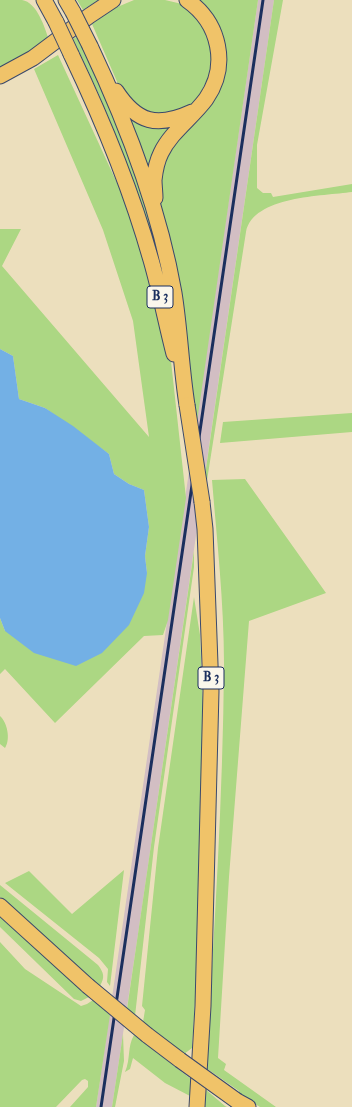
<!DOCTYPE html>
<style>
body{margin:0}
canvas{display:block;background:#ecdfbd}
</style>
<canvas width="352" height="1107"></canvas>
<script>
const g = document.querySelector('canvas').getContext('2d');
g.lineJoin = 'round';
function fillPath(path, color) { g.fillStyle = color; g.fill(path, 'evenodd'); }
function trace(path, color, width, dash) { g.strokeStyle = color; g.lineWidth = width; g.lineCap = dash ? 'butt' : 'round'; g.setLineDash(dash || []); g.stroke(path); }
function label(font, color, halo, rows, align = 'center') {
  g.font = font + ' "IM FELL Double Pica",serif'; g.lineWidth = 3.5; g.setLineDash([]); g.textBaseline = 'middle'; g.strokeStyle = halo; g.fillStyle = color; for (const [text, x, y, turn = 0] of rows) {
    g.save(); g.translate(x, y); g.rotate((+turn || 0) * Math.PI / 180); g.textAlign = isNaN(turn) ? turn : align; if (halo) g.strokeText(text, 0, 0); g.fillText(text, 0, 0); g.restore();
  }
}
fillPath(new Path2D(`
 M258,0H274L138,934L112,1107H96Z`), '#d2bec3');
fillPath(new Path2D(`
 M0,0C7,0 15,0 22,0C37,2 45,28 49,40L0,71Z
 M77,0H98L83,10Z
 M134,0H165L182,4L207,30L214,51L212,71L196,101L185,110L149,116L122,93L92,24L115,8Z
 M199,0H258L197,422L187,363L185,318L181,289L160,201L161,168L225,50C219,29 215,14 199,0Z
 M274,0H283L257,145V188L263,193H271L273,197L352,184V192C323,196 253,196 246,232L203,506L202,496Z
 M79,35L97,72L146,198L159,258C136,182 108,110 73,39Z
 M58,55L129,209L157,302L171,361L186,498L168,620L163,635L144,636L55,723L5,669L0,674V618L5,631L147,573L145,556L149,527L144,490L129,484L114,474L109,454L45,408L19,399L13,356L0,349V229H21L2,266L149,437L133,321L103,230L34,69Z
 M125,111L180,120L151,174Z
 M352,413V432L220,443L223,422Z
 M245,479L326,593L249,621L229,877L218,1058L226,1064L224,1070L276,1107H260L239,1094V1091L206,1068C214,934 223,799 224,664C224,603 217,541 212,480Z
 M194,551V567L154,847L135,1016L127,1009Z
 M194,597L200,635L206,776L200,923L192,1048L184,1054L143,1022L145,1010L142,1006L158,848Z
 M0,716C7,722 11,739 5,748L0,744Z
 M124,870L110,986L107,982L108,969L99,958L5,883L29,871L72,914Z
 M0,885L98,965C104,973 105,977 100,986L0,897Z
 M0,917L89,997L81,1001L74,999L0,927Z
 M0,942L25,969L81,1006L87,1004L93,1000L110,1015L96,1107H70L88,1087V1081L85,1079L82,1080L56,1107H0Z
 M123,1034L124,1061L115,1107H112Z
 M134,1035L191,1079L190,1096L165,1083L133,1058L130,1069L125,1072C131,1058 127,1047 134,1035Z
 M205,1089L225,1106L227,1107H204Z`), '#acd783');
fillPath(new Path2D(`
 M0,349L13,356L19,399L45,408L73,426L109,454L114,474L129,484L144,490L149,527L145,556L147,573L144,593L129,625L102,653L76,666L34,653L5,631L0,618Z`), '#73b0e5');
const major = new Path2D(`
 M44,0L56,22
 M66,0L73,12
 M90,46C127,124 159,207 174,293C180,330 181,367 187,405
 M71,54C103,121 131,189 151,260C160,291 166,323 174,354
 M0,76L33,58L89,16L113,0
 M116,91C137,123 157,128 192,112
 M155,198C155,192 154,186 154,180C155,171 157,161 161,153C171,132 192,118 206,99C229,66 220,23 187,0
 M0,906L88,986
 M147,1035L180,1060
 M237,1101L248,1107
 M197,1107L203,1006L211,691L205,529L202,502`);
trace(major, '#3a496c', 17);
trace(major, '#f0c369', 15);
trace(new Path2D(`
 M101,1107L263,0`), '#1b2f5e', 3);
const majorBridge = new Path2D(`
 M73,12L90,46
 M56,22L71,54
 M187,405L202,502
 M88,986L147,1035
 M180,1060L237,1101`);
trace(majorBridge, '#3a496c', 17, []);
trace(majorBridge, '#f0c369', 15);
for (const [x, y, w] of [
 [160,297,26],
 [211,678,26]
]) { const box = new Path2D(); box.roundRect(x - w / 2, y - 11, w, 22, 3); g.fillStyle = '#fbf7ec'; g.fill(box); trace(box, '#1b2f5e', 1); }
label('bold 13px', '#1b2f5e', null, [
 ["B 3",160,297],
 ["B 3",211,678]
]);
</script>
